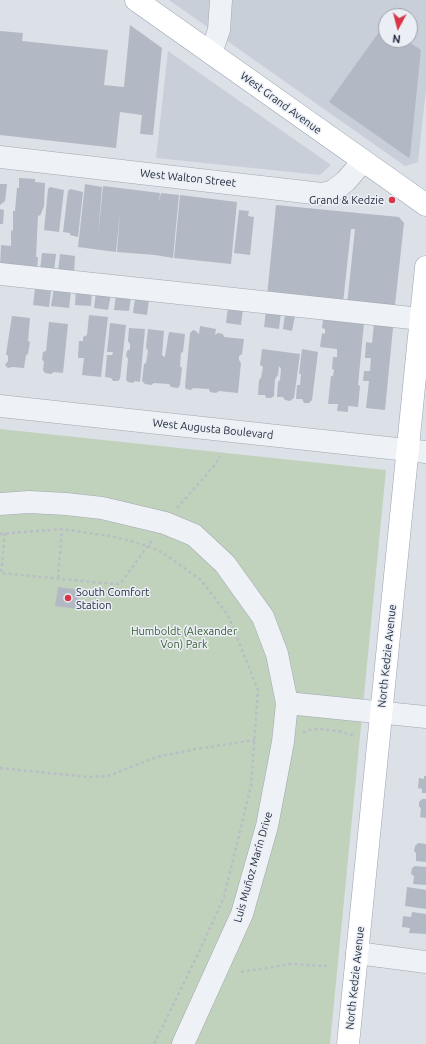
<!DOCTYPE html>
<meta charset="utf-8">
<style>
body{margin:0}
#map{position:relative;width:426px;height:1044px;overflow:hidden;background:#dce0e7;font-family:Ubuntu,sans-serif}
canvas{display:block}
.north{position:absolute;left:378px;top:8px;width:40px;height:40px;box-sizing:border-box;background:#ebeff5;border:1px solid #9ba1ac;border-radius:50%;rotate:187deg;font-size:11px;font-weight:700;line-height:16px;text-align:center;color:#242d3e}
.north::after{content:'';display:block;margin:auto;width:14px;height:18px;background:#d83549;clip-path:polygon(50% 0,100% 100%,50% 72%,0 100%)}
</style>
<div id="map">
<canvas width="426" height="1044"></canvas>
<div class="north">N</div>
</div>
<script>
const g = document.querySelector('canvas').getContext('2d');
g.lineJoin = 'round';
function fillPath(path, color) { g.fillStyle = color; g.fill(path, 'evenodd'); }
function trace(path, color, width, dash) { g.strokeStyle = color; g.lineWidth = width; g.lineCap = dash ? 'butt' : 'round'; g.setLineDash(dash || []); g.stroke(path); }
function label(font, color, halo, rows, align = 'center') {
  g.font = font + ' Ubuntu,sans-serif'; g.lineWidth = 3; g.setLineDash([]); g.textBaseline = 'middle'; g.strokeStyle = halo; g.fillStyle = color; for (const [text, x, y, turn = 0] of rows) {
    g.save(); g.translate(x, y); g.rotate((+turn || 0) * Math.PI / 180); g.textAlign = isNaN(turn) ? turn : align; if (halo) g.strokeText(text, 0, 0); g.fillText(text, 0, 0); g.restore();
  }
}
fillPath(new Path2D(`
 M169,0H426V90L418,162L405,166ZM386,16H410V40H386Z
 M168,51L331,165L320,175L156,158Z`), '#c9cfd9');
fillPath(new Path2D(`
 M0,429L386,470L330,1044H0Z`), '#c1d2bc');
fillPath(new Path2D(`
 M130,25L162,48L153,135L140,134L142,115L120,112L116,148L0,135V31L23,33L22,41L108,50L104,85L124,87Z
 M384,25L386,26V40H406L421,50L410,156L409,158L329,102Z
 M19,178L35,179V182L45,183L44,206L40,216L38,215L36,257H38L37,271L0,269L1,245L11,246V230L13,231V211H15L17,188H19Z
 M0,184H7L5,201L0,205Z
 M85,184L102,187L98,236L103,186L160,193L159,202L161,193L179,195L173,258L155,255L117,252L120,213L116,252L78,247Z
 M50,187L64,190L59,232L44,230L48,189Z
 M70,189L83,192L78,237L70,235V233L63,232L68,191Z
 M180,195L237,202L231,264L193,260L194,251L193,260L174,258Z
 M276,205L399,217L404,223L395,305L390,308L347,305L355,229H351L343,303L267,296Z
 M0,209L4,210L3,224H0Z
 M239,210L249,211L248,216L254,217L250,255L234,253Z
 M42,253L56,254L54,271L40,270Z
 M60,254L75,256L74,273L58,272Z
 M54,288L71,290L69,308L51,306Z
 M35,289L51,291L49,307L33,305Z
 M76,290L92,292L91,306L75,305Z
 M96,292L111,294L108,310L94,308Z
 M116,294L131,296L129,311L114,310Z
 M135,298L149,299L147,315L133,313Z
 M228,307L243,309L241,325L226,323Z
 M266,311L281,313L279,329L264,327Z
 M285,314L295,316L292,331L283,329Z
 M89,315L108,317L101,377L82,375L84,358H78L79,341H83V337L87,335Z
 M12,316L30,318L28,341L30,342L28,354L26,355L24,368L13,367L8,368L5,365L8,361V356L6,354Z
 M323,319L364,323L358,385L360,386L358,407L348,406V412L337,411L338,404H328L331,376H333L334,370L332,369L333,357H337V349L320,347L322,333L325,334V329L322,328Z
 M49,322L68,324L63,373L54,372L51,374L45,373L43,370L44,362L42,359L43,352L46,351Z
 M110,323L126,325L120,379L118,381H113L111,378L105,377L107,355H112L113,352H107Z
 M374,323L391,325L393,328L385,410L366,408L369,381H363L364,371H370L371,358H365L366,342L372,343Z
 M200,326L216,329L215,335L218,333L223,334L224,337L244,339L242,354L239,356V360L241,363L238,393L219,391L216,393L210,392L209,389L193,388L191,390L186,389L185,387L190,333L193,330L196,331L199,334Z
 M129,328L145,329L140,382L135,381L133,383L128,382L126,380L128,359L126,356L127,351L130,349V344L128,341Z
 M148,329L164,331L162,355L164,357L165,356L169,332L185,334L183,352L181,353L180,366L182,368L180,385L178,388L171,387L169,384L154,383L151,385L145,384L142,381L144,364L146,363L148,351L146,347Z
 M262,349L300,354L294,398L290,401L285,400L283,397H277L278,382L280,380L281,369L279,366L278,375L275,379L274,396L271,398H266L265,395H258L259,380L261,378L263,367L260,365Z
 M302,349L318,352L312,400L309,403H304L302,399H296L297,385H300L301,374H299Z
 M58,587L80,590L78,609L55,606Z
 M424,776H426V793H422V789L418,788L419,778L424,779Z
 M422,799H426V818L420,817L421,809L419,806V802Z
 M418,843L426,844V862L416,861V853L414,851L415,846Z
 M415,866L426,867V885L413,884L414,876L411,874L412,868Z
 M407,887L426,890V909L405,906Z
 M412,912L426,914V934L409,933L410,928L402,927L403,916L411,917Z`), '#b2b9c4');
const minor = new Path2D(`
 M211,53L219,30L221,0
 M0,157L322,194L333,191L346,181L363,161
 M0,274L421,319
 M0,406L426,452
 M0,504L29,502L66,504L102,508L165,523L194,535L225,564L263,617L277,654L287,703L283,742L267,826L242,914L183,1044
 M287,703L426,717
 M357,953L426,962`);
const major = new Path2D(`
 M136,0L426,205
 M348,1044L426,267`);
trace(minor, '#a1a7b1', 23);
trace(major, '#9aa4b4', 23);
trace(new Path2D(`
 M177,508L214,466L220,456
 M5,533L1,573L103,583L120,584L153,539
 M0,534L62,529L115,537L148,546L163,553L201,580L228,615L258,690L251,786L224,897L199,952L154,1044
 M58,578L62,529
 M303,733C313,725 343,731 354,736
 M0,768L88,777L108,776L157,757L196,749L255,740
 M241,972L291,964L327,966`), '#b9bec5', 2.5, [3, 3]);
trace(minor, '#eef1f5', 22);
trace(major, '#fff', 22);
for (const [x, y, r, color] of [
 [392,200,4,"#d83549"],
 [68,598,4,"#d83549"]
]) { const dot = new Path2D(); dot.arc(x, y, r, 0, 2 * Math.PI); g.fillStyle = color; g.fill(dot); trace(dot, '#ebeff5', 1.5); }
label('11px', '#242d3e', '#ebeff5', [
 ["West Grand Avenue",281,103,36],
 ["West Walton Street",188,178,6],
 ["West Augusta Boulevard",213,429,6],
 ["North Kedzie Avenue",387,656,-84],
 ["Luis Muñoz Marín Drive",253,867,-74],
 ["North Kedzie Avenue",355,978,-84]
]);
label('11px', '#242d3e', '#ebeff5', [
 ["Grand & Kedzie",384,200],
 ["South Comfort",76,592,"left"],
 ["Station",76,605,"left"]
], 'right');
label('11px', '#385b31', '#ebeff5', [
 ["Humboldt (Alexander",184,631],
 ["Von) Park",184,644]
]);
</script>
